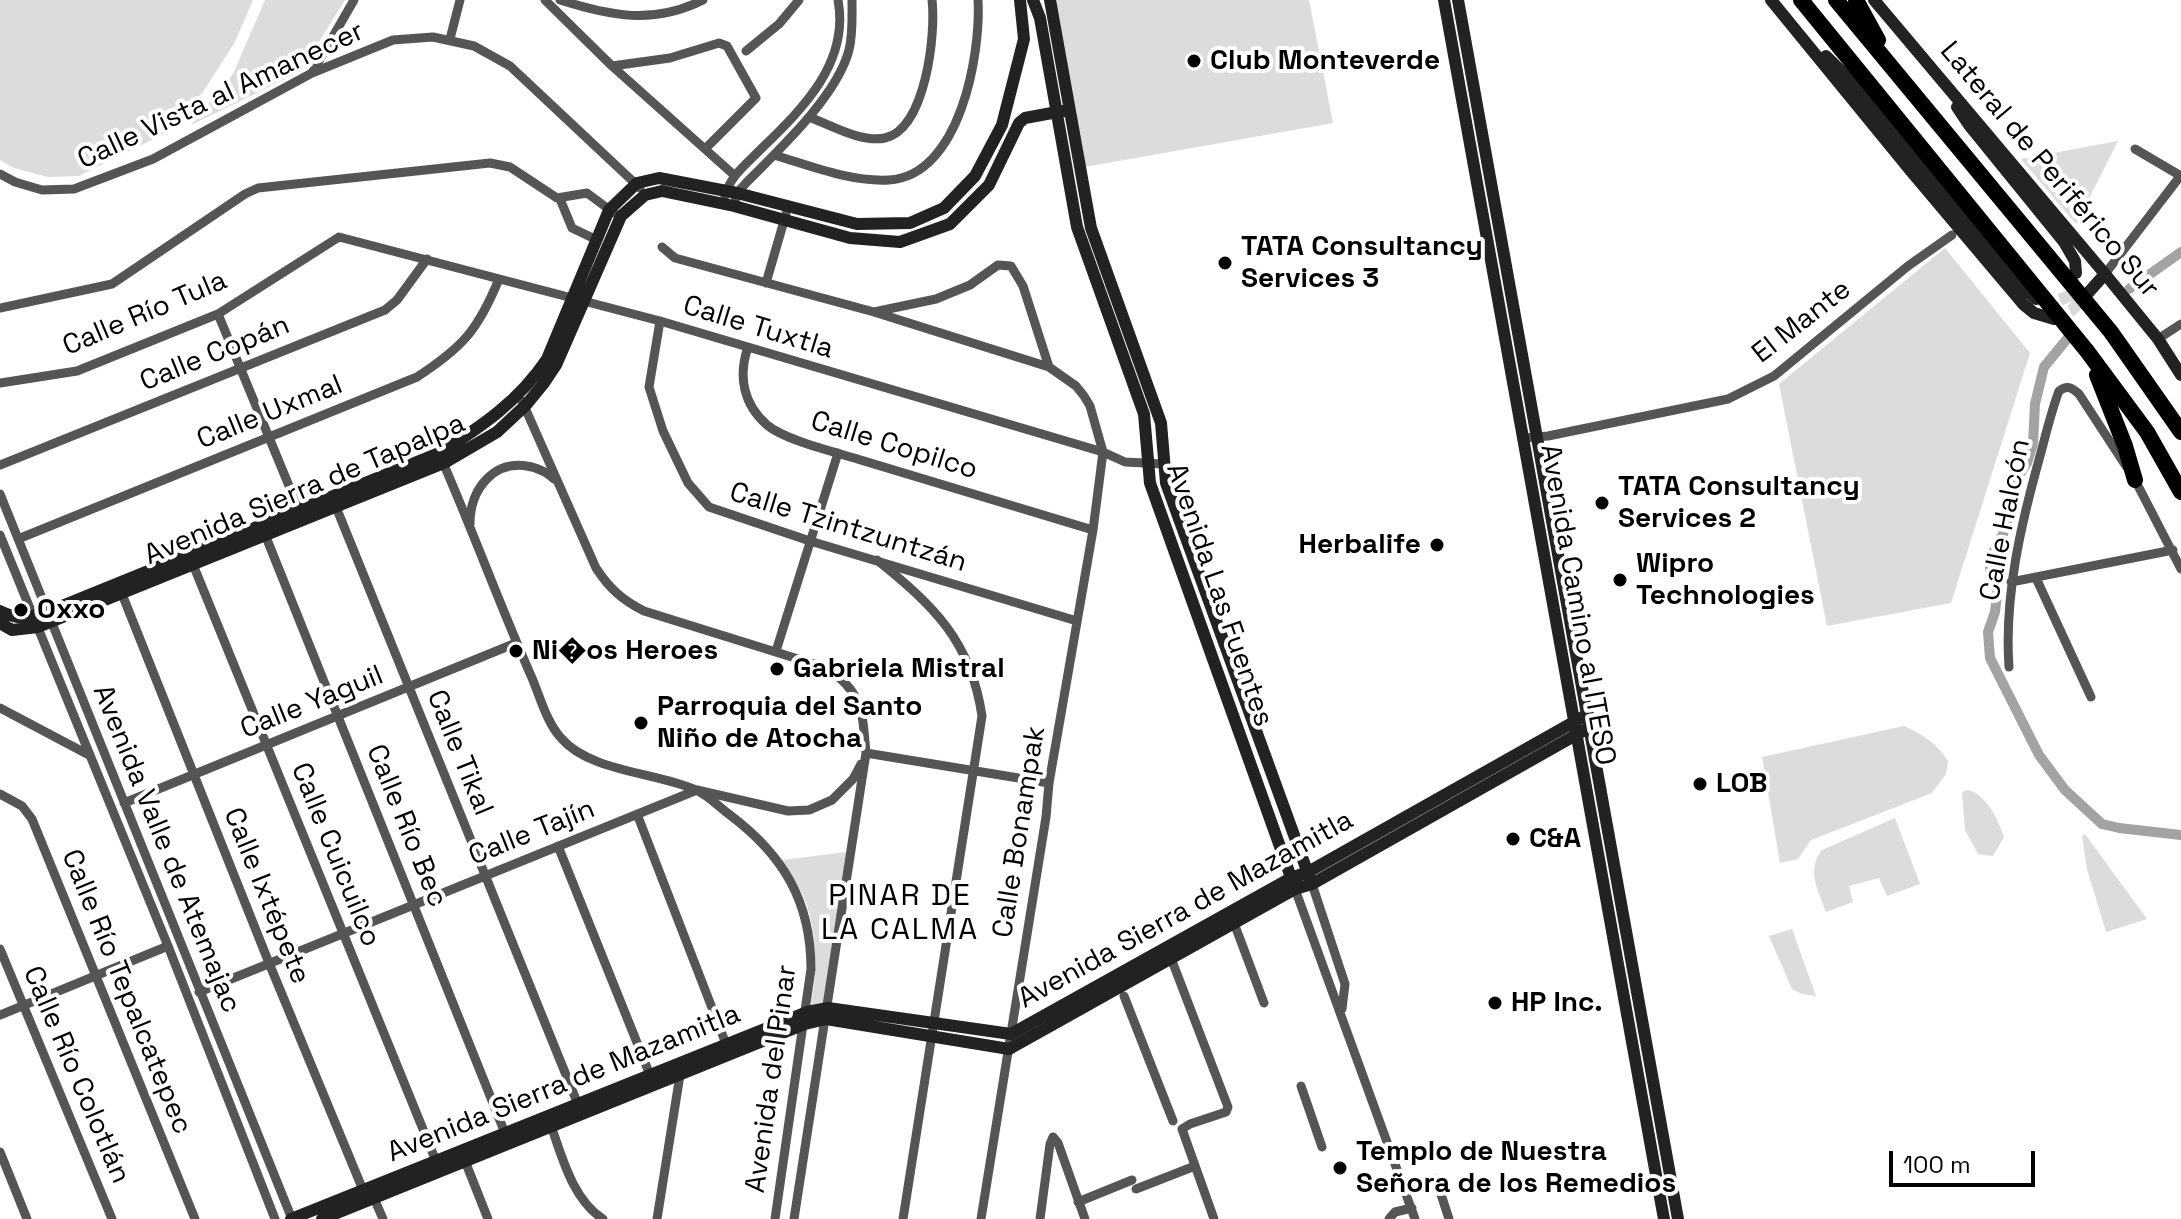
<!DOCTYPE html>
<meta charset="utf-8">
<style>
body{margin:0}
#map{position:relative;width:2181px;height:1219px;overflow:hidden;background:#fff;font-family:"Space Grotesk",sans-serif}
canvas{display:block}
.scale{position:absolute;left:1889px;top:1151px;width:146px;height:36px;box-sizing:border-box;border:4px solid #000;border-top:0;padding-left:10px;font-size:24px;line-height:28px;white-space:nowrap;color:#000;-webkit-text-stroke:6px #fff;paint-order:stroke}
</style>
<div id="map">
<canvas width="2181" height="1219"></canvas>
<div class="scale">100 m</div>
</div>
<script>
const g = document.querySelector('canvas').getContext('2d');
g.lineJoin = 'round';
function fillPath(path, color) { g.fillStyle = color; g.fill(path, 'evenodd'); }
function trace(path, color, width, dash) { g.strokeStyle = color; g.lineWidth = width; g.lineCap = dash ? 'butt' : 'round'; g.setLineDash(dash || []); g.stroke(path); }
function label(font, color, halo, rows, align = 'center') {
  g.font = font + ' "Space Grotesk",sans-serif'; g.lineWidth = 8; g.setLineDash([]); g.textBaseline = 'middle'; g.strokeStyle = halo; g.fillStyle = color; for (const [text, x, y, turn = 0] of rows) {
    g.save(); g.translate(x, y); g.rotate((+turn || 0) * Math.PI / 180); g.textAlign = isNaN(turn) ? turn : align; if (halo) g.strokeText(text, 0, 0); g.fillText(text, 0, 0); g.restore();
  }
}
fillPath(new Path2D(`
 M0,0H253L235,42L203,92L164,134L79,176L48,177L14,168L0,160Z
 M265,0H345L300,72L191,125L233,74Z
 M1055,0H1309L1333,123L1085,167Z
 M2118,141L2076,224L2021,159Z
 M1945,248L2030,353L1951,603L1827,626L1779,384Z
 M1904,726C1923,735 1937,743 1948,761L1946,774L1932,793L1811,840L1798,859L1780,863L1762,757Z
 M1968,790C1987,795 1998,819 2004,837L1993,856L1978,854L1965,830L1962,792Z
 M1895,818L1920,884L1887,896L1879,878L1849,886L1853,902L1826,912C1818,890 1806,870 1822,850Z
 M2085,834L2147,919L2106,932L2087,869L2082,836Z
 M846,852L825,1005L810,1008C819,973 817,926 802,893C796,882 788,871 782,860Z
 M1792,929L1816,996L1802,994L1792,989L1769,936Z`), '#dcdcdc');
trace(new Path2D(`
 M2129,289L2181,252
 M2067,339L2044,367L2035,404L2033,444L2027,463L2013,484L2010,513L2003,534L1989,560L1991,574L1998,586L1995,612L1988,632L1990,658L2039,755L2065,790L2102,824L2119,828L2181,835`), '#a3a3a3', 10);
trace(new Path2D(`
 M2043,302L2050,304L2069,296L2077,281
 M2054,319L2072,310L2088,293`), '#d9d9d9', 12, [12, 6]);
trace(new Path2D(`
 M545,0L612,66L734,175
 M560,0C611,16 653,25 703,0
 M450,39L460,0
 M746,51L779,24L799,0
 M612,66L670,58L719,43L727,46L756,98L705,149
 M312,73L354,0
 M809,117C831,125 861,143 885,138C926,129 936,33 932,0
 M2135,149L2181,176
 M774,155C811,166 850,182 889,180C960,176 981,54 978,0
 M0,174L15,182L42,190L74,189L153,159L312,73L393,40L433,37L474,46L510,66L640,188
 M725,196C730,177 744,166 758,152C800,111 850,65 838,0
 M560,199L572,228L597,240
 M734,206L737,193L746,183C779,150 837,96 849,50C853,34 852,17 852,0
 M662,247L675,258L874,312L1049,367L1076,386L1084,396L1090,406L1103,452L1093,530L1049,783L1046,817L981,1219
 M2105,274L2181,175
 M766,283L786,214
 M0,308L112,284L245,194L258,188L490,163L510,167L557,198L587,193L614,213
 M874,312L936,299L970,285L998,265L1011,266L1023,286L1049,367
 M218,314L299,510
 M660,321L649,387L663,431L688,483L709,507L810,541L1077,621
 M2158,339L2181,324
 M748,347C738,376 743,404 767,425C786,441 839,453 864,461C940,484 1017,507 1093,530
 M0,383L77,371L218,314L339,237L660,321L1103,452L1125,462L1163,464
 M522,401L596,568C609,588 622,600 644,611L827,668C864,694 862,711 866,753L794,1219
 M1523,438L1548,436L1728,399L1774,376L1908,266L1952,235
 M441,458C473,531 500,606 532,678C540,697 547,723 561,738C590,772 656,772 696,790C708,795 719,807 730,815C783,855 811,901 811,969L775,1219
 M0,465L385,310L397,300L427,259
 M2134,478L2181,569
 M0,494L292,1219
 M334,502L579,1107
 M470,524C470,489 494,458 532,467C541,470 547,472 554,479
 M264,532L507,1138
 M0,535L168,946L275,1219
 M18,539L417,377C463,347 478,330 499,279
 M877,560C934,606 971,641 982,716L903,1219
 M192,562L438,1166
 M2036,578L2091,697
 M2011,582L2173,550
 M120,589L269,963L363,1190L374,1198L383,1219
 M776,651L838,453
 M2009,667C2004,596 2021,524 2040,456C2046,434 2051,412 2059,391C2067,385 2071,387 2079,394L2126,466
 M0,708L89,755
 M866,753L1049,783
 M0,794L22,806L32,819L195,1219
 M124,803L516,643
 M637,814L726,1044
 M558,846L652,1080
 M1312,884L1345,984L1342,1009
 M1295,889L1415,1219
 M1234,923L1264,1003
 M0,949L112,1219
 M1169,953L1228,1107L1226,1112L1190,1124L1182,1129L1214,1219
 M199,992L697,790L788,811L809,810L832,800L853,779L861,764
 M1124,996L1173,1121
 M0,1015L168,946
 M1301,1086L1322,1147
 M550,1123C562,1156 572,1199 603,1219
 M1053,1137L1058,1143L1085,1219
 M0,1152L27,1219
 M465,1161L488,1219
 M1436,1179L1449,1219
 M1136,1189L1195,1166
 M1078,1202L1132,1180
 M657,1219L680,1075
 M1040,1219L1050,1144L1053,1137
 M1389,1219L1395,1212L1412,1208`), '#555', 9);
trace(new Path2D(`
 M1033,0L1040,18L1077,227L1144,414L1150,483L1293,883
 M1050,0L1091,228L1161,423L1166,483L1310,879
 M1444,0L1664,1219
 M1458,0L1678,1219
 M1771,0L1910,170L2023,304L2034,313L2054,319
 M1874,0L2105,274L2158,339L2181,375
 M1826,56L1850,80L2016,282L2036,299
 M1957,107L1969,125L2064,242L2075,261L2076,273
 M2088,293L2105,274
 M0,611C18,620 28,618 47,612L439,453C481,427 519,401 547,359L609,210L637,183L659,178L737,193L857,224L910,223L944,208L975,176L1002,125L1024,39L1020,0
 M0,623L12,630L38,627L444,463L497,432L526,405L544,383L556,365L621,216L645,195L662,191L734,206L850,238L900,242L950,224L989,185L1019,123L1025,118L1068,110
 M291,1219L807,1012L828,1008L1011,1034L1291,878L1308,872L1588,714
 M322,1219L805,1024L826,1019L1009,1049L1295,889L1312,884L1590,727`), '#222', 12);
trace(new Path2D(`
 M1801,0L2087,351L2147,432L2181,492
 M1836,0L2111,332L2181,432
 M1856,0L1878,40
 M2097,375L2125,446L2135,480`), '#000', 16);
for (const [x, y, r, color] of [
 [1194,61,8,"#000"],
 [1225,263,8,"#000"],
 [1602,503,8,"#000"],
 [1437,545,8,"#000"],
 [1620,580,8,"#000"],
 [21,610,8,"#000"],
 [516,651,8,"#000"],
 [777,669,8,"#000"],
 [641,723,8,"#000"],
 [1700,784,8,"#000"],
 [1513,839,8,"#000"],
 [1495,1003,8,"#000"],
 [1340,1168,8,"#000"]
]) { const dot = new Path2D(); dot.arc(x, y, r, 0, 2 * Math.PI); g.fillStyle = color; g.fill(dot); trace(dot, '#fff', 3); }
label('bold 28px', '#000', '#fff', [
 ["Club Monteverde",1210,61],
 ["TATA Consultancy",1241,247],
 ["Services 3",1241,279],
 ["TATA Consultancy",1618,487],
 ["Services 2",1618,519],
 ["Herbalife",1421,545,"right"],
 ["Wipro",1636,564],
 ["Technologies",1636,596],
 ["Oxxo",37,610],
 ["Ni�os Heroes",532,651],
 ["Gabriela Mistral",793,669],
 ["Parroquia del Santo",657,707],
 ["Niño de Atocha",657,739],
 ["LOB",1716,784],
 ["C&A",1529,839],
 ["HP Inc.",1511,1003],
 ["Templo de Nuestra",1356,1152],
 ["Señora de los Remedios",1356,1184]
], 'left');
label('28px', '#000', '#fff', [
 ["Calle Vista al Amanecer",221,96,-25],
 ["Lateral de Periférico Sur",2049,170,50],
 ["Calle Río Tula",145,314,-23],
 ["El Mante",1802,322,-38],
 ["Calle Tuxtla",758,328,17],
 ["Calle Copán",215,354,-22],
 ["Calle Uxmal",270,413,-22],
 ["Calle Copilco",894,446,17],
 ["Avenida Sierra de Tapalpa",305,490,-23],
 ["Calle Halcón",2006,520,-79],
 ["Calle Tzintzuntzán",848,528,17],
 ["Avenida Las Fuentes",1219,595,71],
 ["Avenida Camino al ITESO",1577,605,80],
 ["Calle Yaguil",312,703,-22],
 ["Calle Tikal",459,753,68],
 ["Calle Río Bec",406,826,68],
 ["Calle Bonampak",1020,832,-81],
 ["Calle Tajín",532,833,-22],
 ["Avenida Valle de Atemajac",166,849,68],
 ["Calle Cuicuilco",335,855,68],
 ["Calle Ixtépete",266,896,68],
 ["Avenida Sierra de Mazamitla",1186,910,-29],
 ["Calle Río Tepalcatepec",126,992,68],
 ["Calle Río Colotlán",76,1075,67],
 ["Avenida del Pinar",772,1079,-82],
 ["Avenida Sierra de Mazamitla",564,1084,-22]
]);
g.letterSpacing = '2px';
label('30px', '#000', '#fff', [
 ["PINAR DE",900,897],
 ["LA CALMA",900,931]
]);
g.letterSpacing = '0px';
</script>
